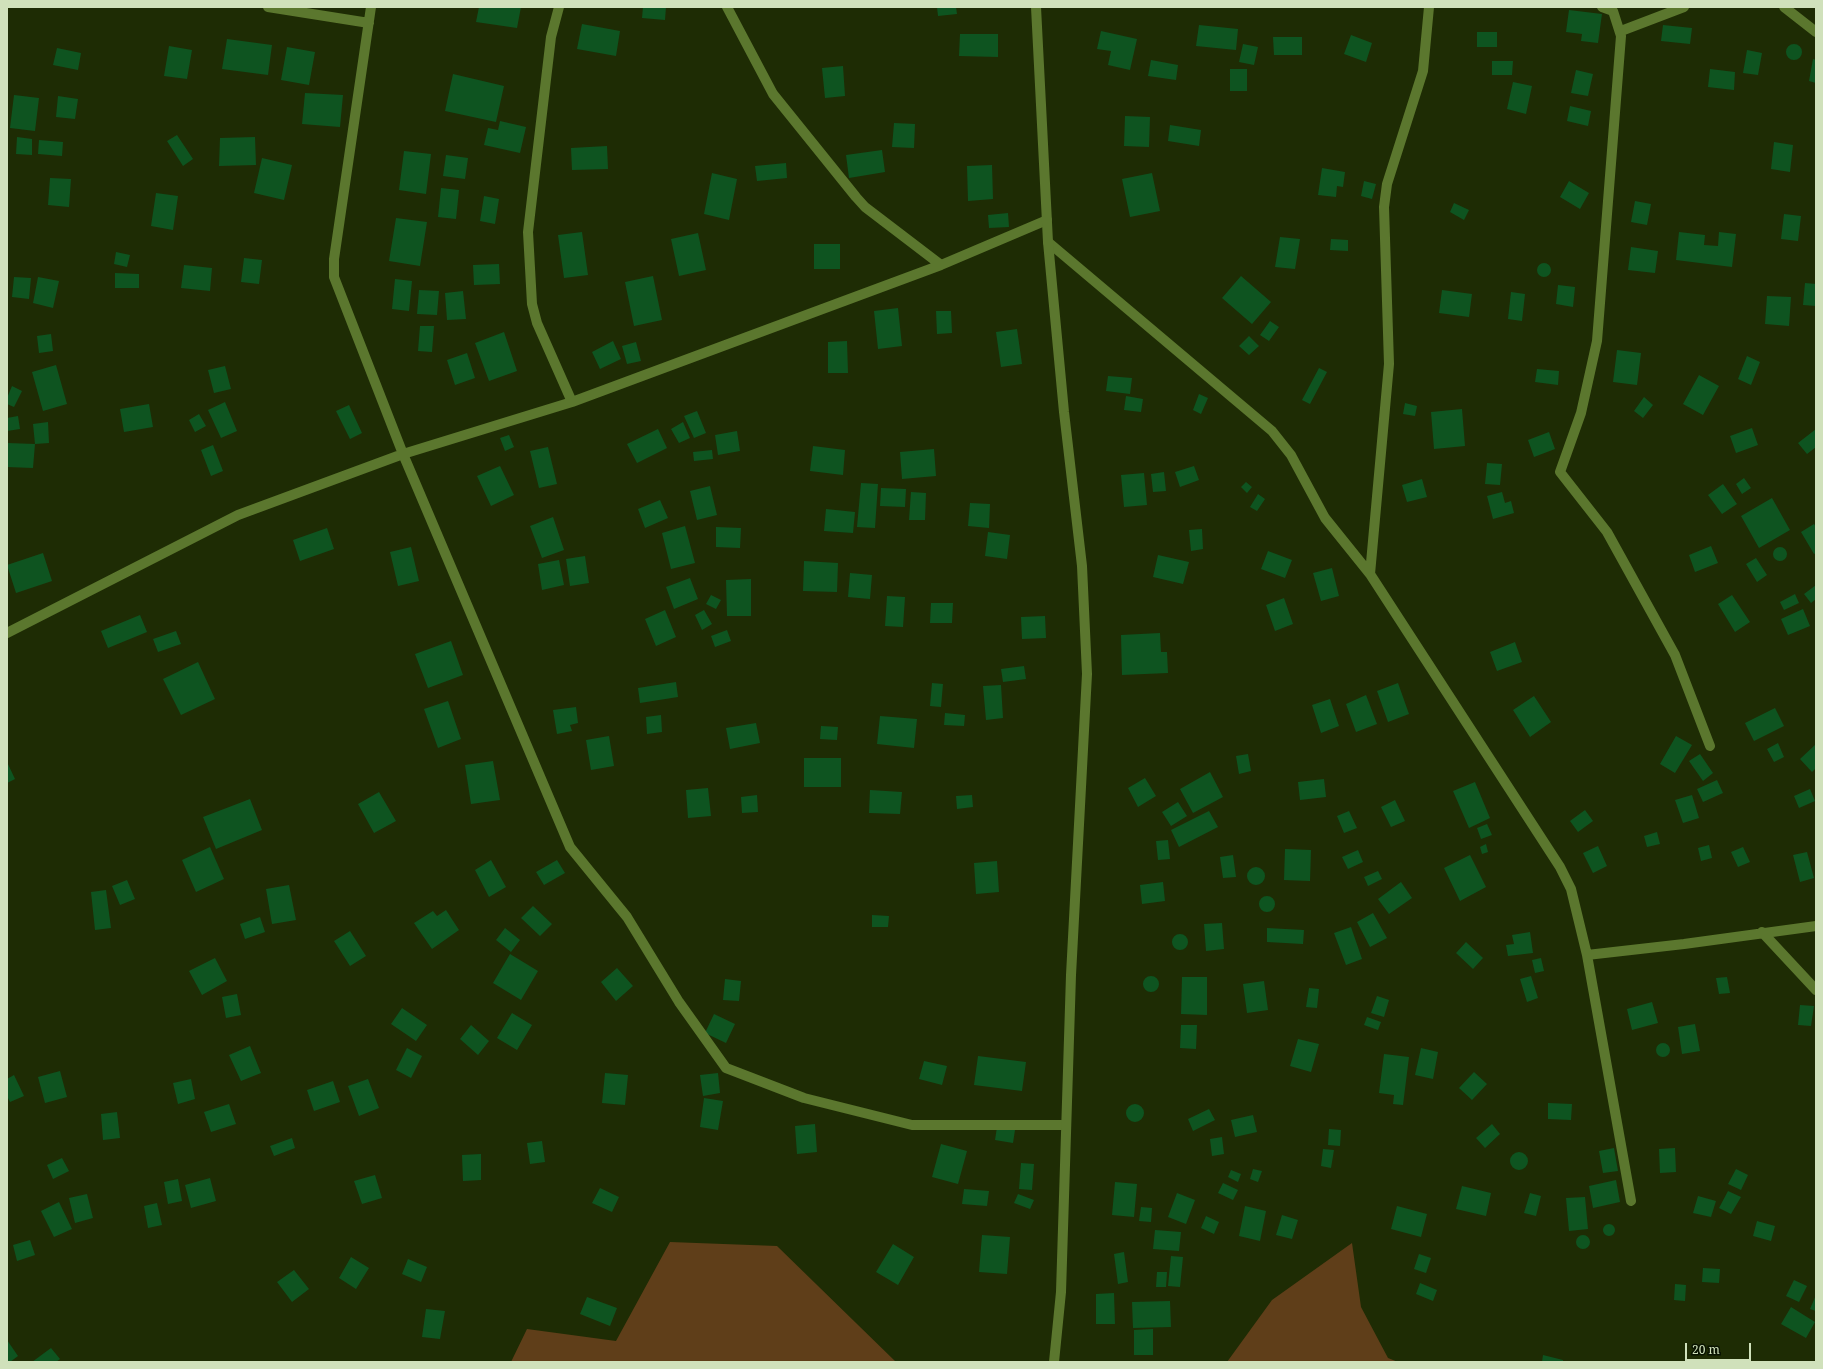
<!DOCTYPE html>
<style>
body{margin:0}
#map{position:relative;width:1823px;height:1369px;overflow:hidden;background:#1e2c04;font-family:"Noto Serif",serif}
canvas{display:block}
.frame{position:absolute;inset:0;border:8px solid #d0e1bb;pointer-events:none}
.scale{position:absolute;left:1685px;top:1343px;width:66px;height:18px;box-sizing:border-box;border:2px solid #d0e1bb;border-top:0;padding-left:5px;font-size:12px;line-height:14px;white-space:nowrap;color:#d0e1bb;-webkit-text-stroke:3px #091300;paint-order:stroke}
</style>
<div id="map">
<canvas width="1823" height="1369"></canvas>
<div class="frame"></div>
<div class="scale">20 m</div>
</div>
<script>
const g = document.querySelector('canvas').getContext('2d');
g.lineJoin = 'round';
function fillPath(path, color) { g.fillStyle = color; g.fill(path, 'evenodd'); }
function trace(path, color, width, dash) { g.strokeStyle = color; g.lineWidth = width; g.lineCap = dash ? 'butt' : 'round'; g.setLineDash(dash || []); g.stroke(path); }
fillPath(new Path2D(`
 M670,1242L777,1246L896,1362H511L527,1329L616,1341Z
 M1352,1243L1361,1307L1388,1358L1398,1362H1227L1272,1300Z`), '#5f3e19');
fillPath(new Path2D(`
 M479,7H521L517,28L476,22Z
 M643,7H666L665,20L642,18Z
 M937,7H956L957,14L938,16Z
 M1569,10L1602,14L1598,43L1581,41L1582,34L1566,32Z
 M582,24L620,31L616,56L577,49Z
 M1199,25L1238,29L1236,50L1196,46Z
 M1663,25L1692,28L1690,44L1661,41Z
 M1101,31L1137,39L1130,70L1108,65L1111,51L1097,49Z
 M1477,32H1497V47H1477Z
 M960,34H998V57L959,56Z
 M1351,35L1372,43L1366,62L1344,54Z
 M1273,37H1302V55H1274Z
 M227,39L272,45L268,75L222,69Z
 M1243,44L1258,47L1254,65L1239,62Z
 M1786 52a8 8 0 1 1 16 0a8 8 0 1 1-16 0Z
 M169,46L192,50L187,79L164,76Z
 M287,47L315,52L309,85L281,80Z
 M57,48L81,53L78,70L53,65Z
 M1747,50L1762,53L1758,75L1743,73Z
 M1813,59L1816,60V83L1809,81Z
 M1151,60L1178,65L1176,80L1148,76Z
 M1492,61H1513L1512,75H1492Z
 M843,66L845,96L825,98L822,68Z
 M1230,69H1247V91H1230Z
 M1710,69L1735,72L1734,90L1708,87Z
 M1576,70L1593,74L1588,96L1571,93Z
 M453,74L504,86L496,122L445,111Z
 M1513,82L1532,86L1526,114L1507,109Z
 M305,93L343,95L340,127L302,124Z
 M14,95L39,98L35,131L10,128Z
 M58,96L78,99L75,119L56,117Z
 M1570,106L1591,111L1588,126L1567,121Z
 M1125,116L1150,117L1149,147L1124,146Z
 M500,121L526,127L520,153L484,145L488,128L498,130Z
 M894,123L915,124L914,148L892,147Z
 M1170,125L1201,130L1199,146L1168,141Z
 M177,135L193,159L183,166L167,141Z
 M17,137L32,139V155L16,154Z
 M255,137L256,165L219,166L220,138Z
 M39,140L63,142L62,156L38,154Z
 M1774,142L1793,145L1790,172L1771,169Z
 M607,146L608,169L572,170L571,148Z
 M882,150L885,172L849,178L846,155Z
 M404,151L431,154L426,194L399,190Z
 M446,155L468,158L465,179L443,176Z
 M262,158L292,165L284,200L254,193Z
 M786,163L787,178L757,181L755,166Z
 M992,165L993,199L968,201L967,166Z
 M1322,168L1345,172L1343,187L1337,186L1336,197L1318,195Z
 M712,173L737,179L729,220L704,214Z
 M1152,173L1160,211L1130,217L1122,179Z
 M50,178L71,179L69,207L48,205Z
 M1364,181L1376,184L1372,199L1361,196Z
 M1569,181L1589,193L1580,209L1560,197Z
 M441,188L459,190L456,219L438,217Z
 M156,193L178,196L173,230L151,226Z
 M484,196L499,199L495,224L480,221Z
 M1635,201L1651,204L1647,225L1631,222Z
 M1454,203L1469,210L1464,220L1450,212Z
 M1008,213L1009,227L989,228L988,215Z
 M1784,214L1801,216L1798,241L1781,239Z
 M396,218L427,222L420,266L389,261Z
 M582,232L588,275L564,278L558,235Z
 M1679,232L1705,235L1704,245L1718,246L1719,232L1736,234L1732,267L1676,260Z
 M698,233L706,270L679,276L671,239Z
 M1280,237L1300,239L1295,269L1275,267Z
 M1331,239L1348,240V251L1330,250Z
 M814,244H840V269H814Z
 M1631,247L1658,251L1655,273L1628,270Z
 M116,252L130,255L127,267L114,264Z
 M244,258L262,260L259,284L241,282Z
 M1537 270a7 7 0 1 1 14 0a7 7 0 1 1-14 0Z
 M499,264L500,284L474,285L473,265Z
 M184,265L212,268L210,291L181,288Z
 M115,273L139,274V288H115Z
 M653,276L662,320L634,326L625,282Z
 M1241,276L1271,302L1252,324L1222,298Z
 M14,277L31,278L29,299L12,297Z
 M38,277L59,281L53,308L33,303Z
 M395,279L412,281L409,311L392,309Z
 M1805,283L1816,284V306L1803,305Z
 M1558,285L1575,287L1573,307L1556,304Z
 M419,290L439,291L437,315L417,314Z
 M1442,290L1472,294L1469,317L1439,313Z
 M463,291L466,319L447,320L445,293Z
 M1511,292L1525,294L1522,321L1508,319Z
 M1767,296L1791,297L1789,326L1765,324Z
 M898,308L902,346L878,349L874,311Z
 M936,311H951L952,333L937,334Z
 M1270,321L1279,327L1269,341L1260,335Z
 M420,326H434L432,352L418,351Z
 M1017,329L1022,364L1001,367L996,332Z
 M504,332L517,371L489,381L475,343Z
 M51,334L53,351L39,353L37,336Z
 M1249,336L1259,346L1249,355L1239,346Z
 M613,341L621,359L600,369L592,352Z
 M847,341L848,373H828V342Z
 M636,342L641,361L627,364L622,346Z
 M1617,350L1641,353L1637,385L1613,382Z
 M467,353L475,378L455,385L447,360Z
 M1747,356L1760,362L1751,385L1738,379Z
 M56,365L67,404L43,411L32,372Z
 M225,366L231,389L214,393L208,370Z
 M1319,368L1327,372L1310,404L1302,400Z
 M1537,369L1559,371L1558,385L1535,382Z
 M1699,375L1719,386L1703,415L1683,404Z
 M1108,376L1132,378L1130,394L1106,391Z
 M12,386L22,391L14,407L7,404V398Z
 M1199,394L1208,398L1201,414L1193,410Z
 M1126,396L1143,399L1141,412L1124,410Z
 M1644,397L1653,405L1643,418L1634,411Z
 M225,402L237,431L221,438L208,410Z
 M1405,403L1417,406L1415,416L1403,414Z
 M149,404L153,427L124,432L120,409Z
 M349,405L362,433L350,439L336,411Z
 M1462,409L1465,446L1434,449L1431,412Z
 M697,411L706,433L694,438L684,416Z
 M199,414L206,426L195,432L189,420Z
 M18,416L20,429L7,431V418Z
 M48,422L49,443L35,444L33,424Z
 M683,422L690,438L679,443L671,429Z
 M1752,428L1758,445L1736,453L1730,436Z
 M658,429L667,448L637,463L627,444Z
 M1816,429V447L1807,454L1798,443Z
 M737,431L740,451L718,455L715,435Z
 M1549,432L1555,449L1534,457L1528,440Z
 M509,435L514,447L505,451L500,438Z
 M7,443L35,444L33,468L7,467Z
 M213,445L223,471L211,476L201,450Z
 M813,446L845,450L843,475L810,471Z
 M548,447L557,484L539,488L530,451Z
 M934,449L936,476L902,479L900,452Z
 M712,450L713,459L694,461L693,452Z
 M1487,463L1502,464L1500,485L1485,484Z
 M500,466L514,495L491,506L477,476Z
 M1194,466L1199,480L1180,487L1175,472Z
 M1164,472L1166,491L1153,492L1151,474Z
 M1144,473L1147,505L1124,507L1121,475Z
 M1744,478L1751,488L1742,494L1736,484Z
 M1422,479L1427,497L1407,502L1402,485Z
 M1246,482L1252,487L1247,493L1241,487Z
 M861,483L878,484L875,528L857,527Z
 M1723,484L1737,504L1722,514L1708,495Z
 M710,486L717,515L697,520L690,491Z
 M881,488L906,489L905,507L880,506Z
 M911,492L926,493L925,520H909Z
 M1502,492L1505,503L1511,501L1514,513L1493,519L1487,496Z
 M1258,494L1265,499L1257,511L1250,507Z
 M1772,498L1790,530L1759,548L1741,516Z
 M660,500L668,518L645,528L638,509Z
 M970,503L990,504L989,528L968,526Z
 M826,509L855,512L853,533L824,531Z
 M553,517L564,550L542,558L530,526Z
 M1814,524L1816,527V553L1814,554L1801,532Z
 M685,526L695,563L671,569L662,533Z
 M716,527L741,528L740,548L716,547Z
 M327,528L334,549L300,561L293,540Z
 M1202,529L1203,549L1191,551L1189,530Z
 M988,532L1010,535L1007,559L985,556Z
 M1711,546L1718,563L1695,572L1689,555Z
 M1773 554a7 7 0 1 1 14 0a7 7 0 1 1-14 0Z
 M411,547L419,581L398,586L390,552Z
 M1268,551L1292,560L1285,578L1261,569Z
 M43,553L52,581L16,593L7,565Z
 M1158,555L1189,562L1183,584L1153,577Z
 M585,556L589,583L570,586L566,559Z
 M1756,558L1767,575L1757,582L1746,564Z
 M559,560L564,585L542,590L538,564Z
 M804,561L838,563L837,592L803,591Z
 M1332,568L1339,596L1321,601L1313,573Z
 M850,573L872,575L870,599L848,597Z
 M690,578L698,599L674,609L666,587Z
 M751,579V616H727L726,580Z
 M1816,585V599L1811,603L1804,594Z
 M1795,594L1799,603L1784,610L1780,602Z
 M711,595L721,600L716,609L706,604Z
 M1732,595L1750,622L1735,632L1718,604Z
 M887,596L905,597L903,627L885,626Z
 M1284,598L1293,624L1275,631L1266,605Z
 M931,603H953L952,623H930Z
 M1803,609L1810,626L1788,635L1781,619Z
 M665,610L676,637L656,646L645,619Z
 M704,610L712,624L702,630L695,615Z
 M140,615L147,632L108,648L101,631Z
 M1045,616L1046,638L1022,639L1021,617Z
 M727,630L731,641L715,647L711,636Z
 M176,631L181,644L158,652L153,639Z
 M1160,633L1161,652H1167L1168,673L1122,675L1121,635Z
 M451,641L463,675L428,688L415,654Z
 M1515,642L1522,662L1497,671L1490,652Z
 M198,662L215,699L181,715L163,679Z
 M1024,666L1026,679L1003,682L1001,669Z
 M676,682L678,697L640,703L638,688Z
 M932,683L943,684L941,707L930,706Z
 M1398,683L1409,714L1388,722L1377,691Z
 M1001,685L1003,718L986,720L983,686Z
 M1366,695L1377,724L1356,732L1346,704Z
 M1534,696L1551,722L1530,737L1513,710Z
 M1330,699L1339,726L1321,733L1312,705Z
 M448,701L461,739L438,748L424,709Z
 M576,707L578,723L570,725L572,731L557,734L553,710Z
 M1775,708L1784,726L1754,741L1745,723Z
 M945,713L965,715L964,726L944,725Z
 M661,715L662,732L647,734L646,717Z
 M880,716L917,719L914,748L877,744Z
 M756,723L760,743L730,749L726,728Z
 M821,726L838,727L837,740L820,739Z
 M609,736L614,766L591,770L586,740Z
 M1676,736L1692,745L1675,773L1660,764Z
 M1778,743L1784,757L1774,762L1767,749Z
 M1816,744V768L1812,772L1800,759Z
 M1248,754L1251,771L1239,774L1236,756Z
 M1700,754L1713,773L1703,781L1689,761Z
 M804,758H841V787H804Z
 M493,761L500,800L471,804L465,765Z
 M7,762L15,779L7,783Z
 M1210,772L1223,797L1193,813L1180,789Z
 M1145,778L1156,796L1138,807L1128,788Z
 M1324,779L1326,797L1300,800L1298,782Z
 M1717,780L1723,793L1703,802L1697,789Z
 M1475,782L1490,818L1469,828L1453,791Z
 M708,788L711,816L688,818L686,790Z
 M1810,789L1815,801L1799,808L1794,796Z
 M870,790L902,792L900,814L869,813Z
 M379,792L396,821L374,833L358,804Z
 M757,795L758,812L742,813L741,797Z
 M972,795L973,807L957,809L956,796Z
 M1692,795L1699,818L1683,823L1675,800Z
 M250,799L262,830L216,849L203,817Z
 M1395,800L1405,821L1391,827L1381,807Z
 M1178,802L1187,816L1171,826L1162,812Z
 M1585,810L1593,821L1578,832L1570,821Z
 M1209,811L1218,827L1179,847L1171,830Z
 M1349,811L1357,828L1344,833L1337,816Z
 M1487,824L1492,835L1481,839L1477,828Z
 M1657,832L1660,844L1647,847L1644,836Z
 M1168,840L1170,859L1158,860L1156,841Z
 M1486,844L1488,852L1482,854L1480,847Z
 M1709,845L1712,858L1701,861L1698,848Z
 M1598,846L1607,866L1593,873L1583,853Z
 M210,847L224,879L196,892L182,860Z
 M1743,847L1750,862L1738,867L1731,852Z
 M1285,849L1311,850L1310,881L1284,880Z
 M1358,850L1363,862L1348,869L1342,857Z
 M1807,852L1814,878L1800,882L1793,855Z
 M1233,855L1236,877L1223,878L1220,857Z
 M1470,855L1486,887L1460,901L1444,868Z
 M491,860L506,887L489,897L475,870Z
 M557,860L565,873L544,885L536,872Z
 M997,861L999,892L976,894L974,863Z
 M1247 876a9 9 0 1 1 18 0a9 9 0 1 1-18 0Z
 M1378,871L1382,879L1368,886L1364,877Z
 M127,880L135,899L120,905L112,886Z
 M1163,882L1165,901L1142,904L1140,885Z
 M1401,882L1412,898L1389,914L1378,899Z
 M289,885L296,920L272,924L266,889Z
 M106,890L111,928L95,930L91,892Z
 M1259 904a8 8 0 1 1 16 0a8 8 0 1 1-16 0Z
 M533,906L552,924L540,936L521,918Z
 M446,910L459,930L432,949L414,923L433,911L437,916Z
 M1373,913L1387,938L1370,947L1357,922Z
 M872,915L889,916L888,927H872Z
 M260,917L265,932L245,939L240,924Z
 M1222,923L1224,949L1206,951L1204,924Z
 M1351,927L1362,959L1346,965L1334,933Z
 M505,928L520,940L511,952L496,940Z
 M1267,928L1304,930L1303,944L1267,942Z
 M350,931L366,956L350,966L334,941Z
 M1530,932L1533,953L1508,956L1506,945L1514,944L1512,935Z
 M1172 942a8 8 0 1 1 16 0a8 8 0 1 1-16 0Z
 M1466,942L1483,958L1473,969L1456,953Z
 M510,954L538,971L521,1000L493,983Z
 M215,958L227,981L202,995L189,971Z
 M1541,958L1544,971L1535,973L1532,960Z
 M617,968L633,986L616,1001L601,982Z
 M1143 984a8 8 0 1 1 16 0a8 8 0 1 1-16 0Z
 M1531,976L1538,998L1527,1002L1520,979Z
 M1182,977H1207V1015L1181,1014Z
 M1727,977L1730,993L1719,994L1716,978Z
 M725,979L741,981L739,1001L723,1000Z
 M1264,981L1268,1010L1247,1013L1243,984Z
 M1309,988L1319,989L1317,1008L1306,1007Z
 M237,994L241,1015L226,1018L222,997Z
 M1377,996L1389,1000L1384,1017L1371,1013Z
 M1652,1002L1658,1023L1632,1030L1627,1009Z
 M1800,1005L1814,1006L1811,1026L1798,1025Z
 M402,1008L427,1025L416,1041L391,1024Z
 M512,1013L532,1025L517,1050L497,1038Z
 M714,1014L735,1024L726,1043L705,1033Z
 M1367,1017L1381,1022L1378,1030L1364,1025Z
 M1695,1024L1700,1051L1682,1054L1678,1027Z
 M471,1025L489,1041L478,1055L460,1039Z
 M1181,1025H1197L1196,1049L1180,1048Z
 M1298,1039L1319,1044L1311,1072L1290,1066Z
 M1656 1050a7 7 0 1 1 14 0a7 7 0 1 1-14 0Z
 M250,1046L261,1073L241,1081L229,1055Z
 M407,1048L422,1056L411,1078L396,1070Z
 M1421,1048L1438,1052L1433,1079L1415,1075Z
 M1384,1054L1409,1057L1403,1105L1393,1104L1394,1095L1379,1093Z
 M978,1056L1026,1062L1022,1091L974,1085Z
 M924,1061L947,1066L942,1085L919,1079Z
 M60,1071L67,1097L45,1103L38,1077Z
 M1474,1072L1487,1084L1472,1100L1459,1088Z
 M605,1073L628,1075L625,1105L602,1103Z
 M718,1073L720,1093L703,1096L700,1075Z
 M14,1075L24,1096L10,1102L7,1096V1079Z
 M191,1079L195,1099L178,1104L173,1083Z
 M368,1079L379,1108L359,1116L348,1086Z
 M333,1081L340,1102L314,1111L307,1090Z
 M704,1098L723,1101L718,1130L700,1127Z
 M1548,1103L1572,1104L1571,1120L1548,1119Z
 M1126 1113a9 9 0 1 1 18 0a9 9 0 1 1-18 0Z
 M229,1104L236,1124L211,1132L204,1112Z
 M1209,1109L1215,1120L1193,1131L1188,1119Z
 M117,1112L120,1138L103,1140L101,1114Z
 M1253,1115L1257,1132L1235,1137L1231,1120Z
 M815,1124L817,1152L797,1154L795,1126Z
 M1492,1124L1500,1134L1485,1148L1476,1138Z
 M997,1127L1015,1130L1013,1143L995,1140Z
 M1329,1129L1341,1130L1340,1146L1328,1145Z
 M1222,1137L1224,1154L1212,1156L1210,1139Z
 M292,1138L295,1148L274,1156L270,1146Z
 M542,1141L545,1162L530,1164L527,1143Z
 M941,1144L967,1151L958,1184L932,1177Z
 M1614,1148L1618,1171L1603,1173L1599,1151Z
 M1675,1148L1676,1172L1660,1173L1659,1149Z
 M1323,1149L1334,1150L1331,1168L1321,1166Z
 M1510 1161a9 9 0 1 1 18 0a9 9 0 1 1-18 0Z
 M481,1154V1180L463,1181L462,1155Z
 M62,1158L69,1171L53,1179L47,1165Z
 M1021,1163L1034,1164L1032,1190L1019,1189Z
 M1253,1169L1262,1171L1258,1182L1250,1179Z
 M1736,1169L1748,1175L1741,1190L1728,1184Z
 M1231,1170L1241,1174L1238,1182L1228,1177Z
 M375,1175L382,1198L362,1204L354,1181Z
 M210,1178L216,1201L191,1208L185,1185Z
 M178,1179L182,1201L168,1204L164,1182Z
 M1616,1180L1620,1202L1593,1208L1589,1186Z
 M1115,1182L1137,1184L1134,1217L1112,1215Z
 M1223,1183L1238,1190L1233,1200L1218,1193Z
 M1462,1186L1491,1193L1486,1216L1456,1209Z
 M600,1188L619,1197L612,1212L592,1203Z
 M964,1189L989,1191L987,1206L962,1204Z
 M1728,1191L1741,1197L1731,1214L1719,1208Z
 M1177,1193L1195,1200L1186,1224L1168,1217Z
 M1530,1193L1541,1196L1536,1216L1524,1213Z
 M87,1194L93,1218L75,1223L69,1198Z
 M1018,1194L1034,1200L1030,1209L1014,1203Z
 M1698,1196L1716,1201L1711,1217L1693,1213Z
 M1585,1197L1588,1229L1569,1231L1566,1198Z
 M59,1202L72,1229L54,1237L41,1211Z
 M157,1203L162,1225L148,1228L144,1206Z
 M1245,1206L1266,1211L1260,1241L1239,1236Z
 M1397,1206L1427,1214L1421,1237L1391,1229Z
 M1141,1207L1152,1208L1151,1222L1139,1221Z
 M1282,1215L1298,1220L1292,1239L1276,1235Z
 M1206,1216L1219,1222L1214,1234L1201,1228Z
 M1757,1221L1775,1226L1771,1241L1753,1236Z
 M1603 1230a6 6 0 1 1 12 0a6 6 0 1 1-12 0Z
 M1155,1230L1181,1232L1179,1251L1153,1249Z
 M982,1235L1010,1237L1007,1274L979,1272Z
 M1576 1242a7 7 0 1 1 14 0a7 7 0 1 1-14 0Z
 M30,1240L35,1255L17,1261L13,1245Z
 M893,1244L914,1257L898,1285L876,1272Z
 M1124,1252L1128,1282L1118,1284L1114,1254Z
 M1419,1254L1431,1258L1426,1273L1414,1269Z
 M1171,1256L1183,1257L1180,1287L1168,1286Z
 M351,1257L369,1268L356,1289L339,1278Z
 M408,1259L427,1267L421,1282L402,1274Z
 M1703,1268L1720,1269L1719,1283L1702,1282Z
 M294,1270L309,1289L292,1302L277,1282Z
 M1157,1272H1167L1166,1287H1156Z
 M1794,1280L1807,1286L1799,1302L1786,1296Z
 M1420,1283L1437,1290L1433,1301L1416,1294Z
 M1675,1284L1686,1285L1685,1301L1674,1300Z
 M1114,1293L1115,1324H1096V1294Z
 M1816,1295V1311L1810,1309Z
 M587,1297L617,1308L610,1326L580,1314Z
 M1170,1301L1171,1327L1133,1328L1132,1302Z
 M1791,1307L1815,1322L1806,1338L1781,1324Z
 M426,1309L445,1311L440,1339L422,1337Z
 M1153,1329V1355H1134V1330Z
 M7,1340L18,1356L10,1362H7Z
 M51,1348L60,1359L56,1362H32Z
 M1543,1355L1563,1360V1362H1542Z`), '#0e5420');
trace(new Path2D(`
 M268,7L369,23
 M371,7L334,259V277L403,454L570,847L627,917L679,1002L726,1068L804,1098L912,1125H1066
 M559,7L551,37L528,232L532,304L537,323L572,402
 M727,7L773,94L856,197L865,207L941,265
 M1602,7L1613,11L1621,36L1597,341L1581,413L1560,472L1607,532L1675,655L1710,746
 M1784,7L1816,32
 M1621,31L1684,7
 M1048,242L1272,431L1291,455L1325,518L1370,574L1560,867L1571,889L1587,955L1631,1201
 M1370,574L1389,364L1384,207L1387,184L1423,71L1429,7
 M7,633L238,515L403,454L572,402L941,265L1047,220
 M1762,932L1816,990
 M1587,955L1684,944L1816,926`), '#5b772e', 10);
trace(new Path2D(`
 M1036,7L1048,242L1064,412L1082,566L1087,674L1071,975L1061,1292L1054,1362`), '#5b772e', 10);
</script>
